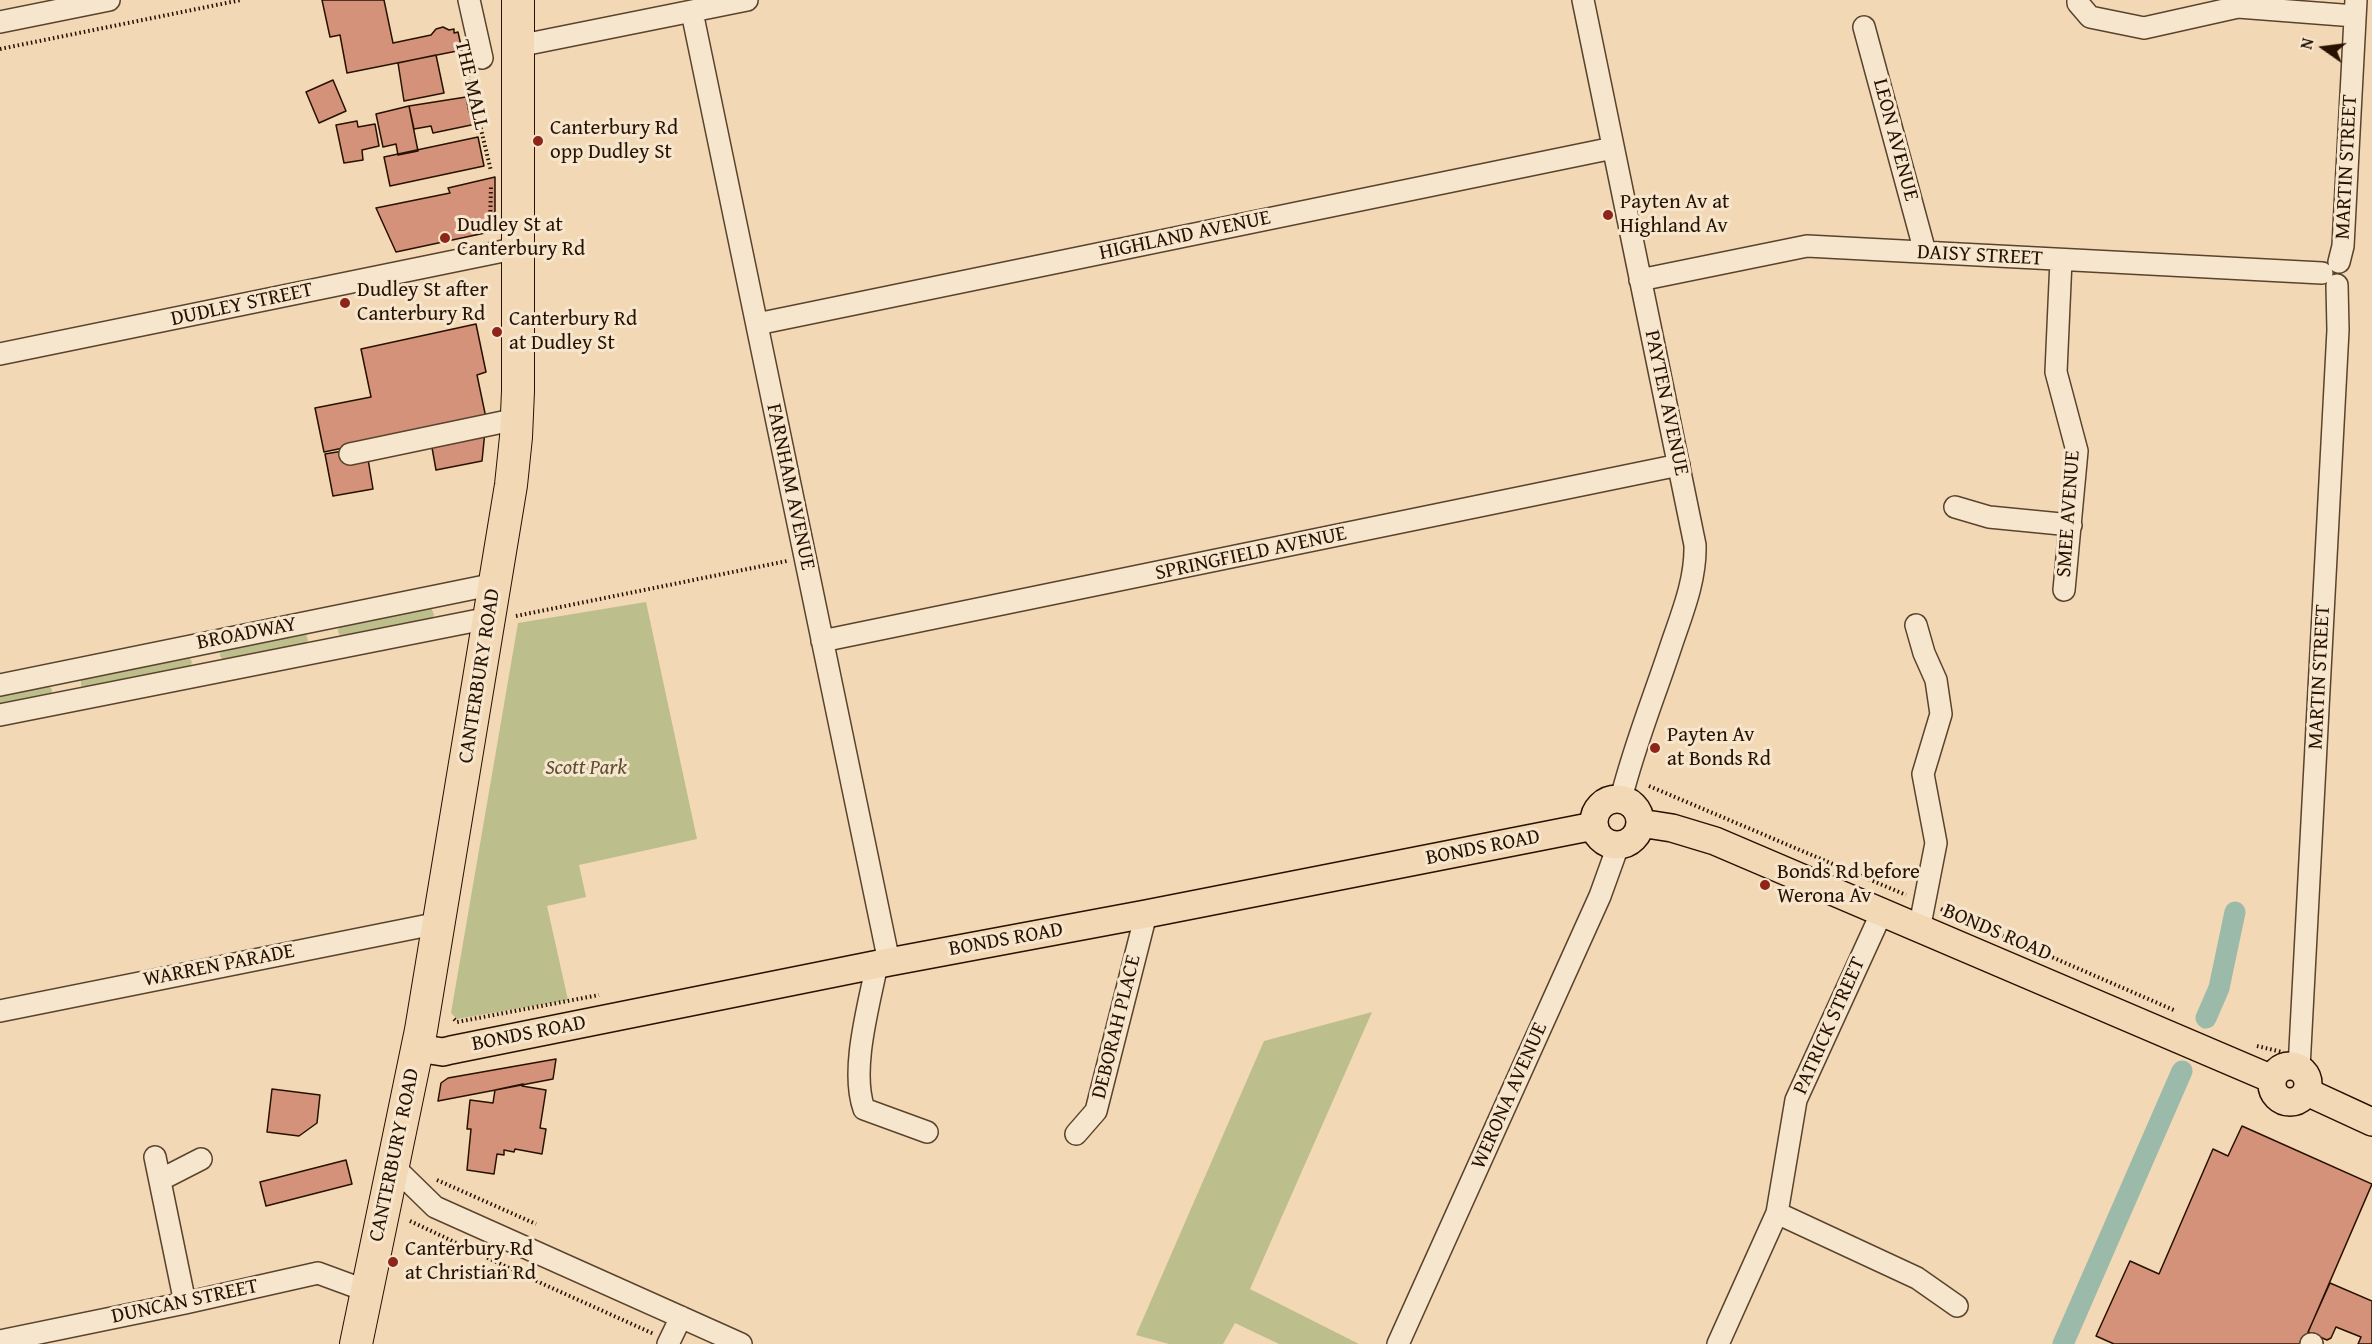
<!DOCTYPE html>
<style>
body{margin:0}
#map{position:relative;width:2372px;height:1344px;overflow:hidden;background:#f2d8b4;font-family:"Gentium Book Plus",serif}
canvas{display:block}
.north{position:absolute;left:2294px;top:18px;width:60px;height:60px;-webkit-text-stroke:4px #f7e6ce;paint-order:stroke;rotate:284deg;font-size:16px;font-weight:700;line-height:24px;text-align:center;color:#271100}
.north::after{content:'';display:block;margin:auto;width:21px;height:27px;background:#271100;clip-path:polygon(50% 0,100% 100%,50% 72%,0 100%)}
</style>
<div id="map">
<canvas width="2372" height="1344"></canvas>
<div class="north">N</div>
</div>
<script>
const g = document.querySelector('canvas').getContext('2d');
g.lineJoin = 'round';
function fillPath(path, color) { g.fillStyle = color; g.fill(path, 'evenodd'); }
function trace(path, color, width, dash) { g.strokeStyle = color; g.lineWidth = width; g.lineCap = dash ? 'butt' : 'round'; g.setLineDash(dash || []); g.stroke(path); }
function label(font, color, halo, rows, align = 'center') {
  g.font = font + ' "Gentium Book Plus",serif'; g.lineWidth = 6; g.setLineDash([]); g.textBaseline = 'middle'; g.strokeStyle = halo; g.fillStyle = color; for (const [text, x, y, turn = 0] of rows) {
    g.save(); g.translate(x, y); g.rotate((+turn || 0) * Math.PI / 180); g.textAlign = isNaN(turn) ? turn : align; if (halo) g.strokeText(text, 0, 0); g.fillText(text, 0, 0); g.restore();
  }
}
fillPath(new Path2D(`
 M646,602L697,839L579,865L586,897L547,906L568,1000L457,1019L451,1013L518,623Z
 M431,607L434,615L431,620L342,638L338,632L339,625Z
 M305,632L308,640L306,646L224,661L220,656L221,649Z
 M189,657L192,662L189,669L85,690L81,685V677Z
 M48,684L52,690L51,696L0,709V691Z
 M1372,1012L1250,1289L1359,1344H1279L1235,1323L1223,1344H1169L1136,1335L1264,1041Z`), '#bcbe8c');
trace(new Path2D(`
 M2206,1018L2219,988L2235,912
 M2063,1344L2182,1071`), '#9cbaaa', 21);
const building = new Path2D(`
 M322,0H384L393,43L431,35L436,29L443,27L449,30L454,29V33L458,32L462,50L347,73L340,35L330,37Z
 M436,55L444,93L404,101L398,63Z
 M333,80L346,111L319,123L306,92Z
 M466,97L469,112L474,111L476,124L433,133L431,126L414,129L409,106Z
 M409,106L418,151L398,155L396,144L383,147L376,114Z
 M357,121L358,127L375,124L379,146L362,150L363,160L344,163L336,125Z
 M478,137L484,166L390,186L384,157Z
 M495,177V221L485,233L396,252L376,208L450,193L448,188Z
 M476,324L486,372L477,375L486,418L324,452L315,408L371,397L361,349Z
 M485,431L482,461L436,470L431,442Z
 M343,451L368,459L373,489L333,496L325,454Z
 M556,1059L553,1079L438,1101L441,1083L448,1078Z
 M523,1084L522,1086L546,1090L540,1128L546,1129L542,1154L515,1149L514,1152L504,1150V1155L497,1154L494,1174L467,1170L471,1129H467L470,1100L493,1103L495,1090Z
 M272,1089L320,1095L317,1123L299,1136L267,1132Z
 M2242,1126L2372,1184L2303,1344H2114L2096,1336L2130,1261L2159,1274L2213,1149L2228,1156Z
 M346,1160L352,1184L266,1206L260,1182Z
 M2330,1283L2372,1301V1344H2358L2361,1337L2336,1327L2331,1338L2327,1340L2308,1332Z`);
fillPath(building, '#d5927a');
trace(building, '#271100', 1.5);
const minor = new Path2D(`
 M469,0L482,58
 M1583,0L1695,545C1696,579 1683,611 1672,643C1655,695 1634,746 1621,799
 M2078,0V3L2090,17L2144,28L2238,7L2355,16
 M692,12L889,962
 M0,22L109,0
 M1864,27L1925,252
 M518,46L747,0
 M2061,260L2056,372L2077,451L2064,590
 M2339,262L2343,246L2356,0
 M1640,280L1807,246L2322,273
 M757,324L1613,148
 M0,354L518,248
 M350,454L517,419
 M1955,507L1989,517L2071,525
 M1916,625L1924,653L1936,680L1941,714L1923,774L1936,843L1919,930
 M822,641L1679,465
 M0,685L495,584
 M0,715L489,618
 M877,964C869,1005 850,1070 864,1109L927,1132
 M0,1011L439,923
 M2299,1068L2338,330L2337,285
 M1076,1134L1096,1111L1146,914
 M155,1157L185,1303
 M394,1167L435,1207L741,1344
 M160,1180L201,1159
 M1777,1213L1917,1278L1957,1306
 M0,1341L185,1303L318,1273L367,1291
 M668,1344L681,1317
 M1398,1344L1600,896L1618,846
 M1718,1344L1777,1213L1796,1100L1881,914
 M2311,1344H2312`);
const major = new Path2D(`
 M1594 822a23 23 0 1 1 46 0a23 23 0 1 1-46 0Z
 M1640,823L1672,828L1715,841L2272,1079
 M417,1048L443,1052L451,1050L889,962L1146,914L1594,826
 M2272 1084a18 18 0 1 1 36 0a18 18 0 1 1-36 0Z
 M2307,1092L2372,1122`);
const highway = new Path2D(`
 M356,1344L421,1030L511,485L516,437L518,391V0`);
trace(minor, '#5a432d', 24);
trace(major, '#271100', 30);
trace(highway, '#271100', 34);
trace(new Path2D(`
 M0,49L241,0
 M467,71L491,171
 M490,225L491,185
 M516,616L787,561
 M1649,786L1906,895
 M1941,909L2176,1011
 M454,1019L457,1022L599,995
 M2257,1046L2282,1052
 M437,1180L536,1224
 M410,1221L543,1284L654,1334`), '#271100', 4, [1.5, 3]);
trace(minor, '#f7e6ce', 21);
trace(major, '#f2d8b4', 27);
trace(highway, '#f2d8b4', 32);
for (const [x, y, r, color] of [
 [538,141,6,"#8f2418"],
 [1608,215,6,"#8f2418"],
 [445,238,6,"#8f2418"],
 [345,303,6,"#8f2418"],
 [497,332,6,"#8f2418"],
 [1655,748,6,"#8f2418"],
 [1765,885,6,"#8f2418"],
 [393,1262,6,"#8f2418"]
]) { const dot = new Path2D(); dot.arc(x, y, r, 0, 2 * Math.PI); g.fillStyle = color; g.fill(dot); trace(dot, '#f7e6ce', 2); }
label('21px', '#271100', '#f7e6ce', [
 ["THE MALL",471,85,77],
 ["LEON AVENUE",1895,140,75],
 ["MARTIN STREET",2347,167,-87],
 ["HIGHLAND AVENUE",1185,236,-12],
 ["DAISY STREET",1980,256,3],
 ["DUDLEY STREET",242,305,-12],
 ["PAYTEN AVENUE",1666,403,78],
 ["FARNHAM AVENUE",790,487,78],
 ["SMEE AVENUE",2069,514,-86],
 ["SPRINGFIELD AVENUE",1251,554,-12],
 ["BROADWAY",247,634,-11],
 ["CANTERBURY ROAD",480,676,-81],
 ["MARTIN STREET",2320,677,-87],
 ["BONDS ROAD",1483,848,-11],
 ["BONDS ROAD",1997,933,23],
 ["BONDS ROAD",1006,940,-10],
 ["WARREN PARADE",219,966,-11],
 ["PATRICK STREET",1830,1026,-66],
 ["DEBORAH PLACE",1117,1027,-76],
 ["BONDS ROAD",529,1034,-11],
 ["WERONA AVENUE",1510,1096,-66],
 ["CANTERBURY ROAD",395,1155,-78],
 ["DUNCAN STREET",185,1302,-12]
]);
label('21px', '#271100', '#f7e6ce', [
 ["Canterbury Rd",550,129],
 ["opp Dudley St",550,153],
 ["Payten Av at",1620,203],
 ["Highland Av",1620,227],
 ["Dudley St at",457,226],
 ["Canterbury Rd",457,250],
 ["Dudley St after",357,291],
 ["Canterbury Rd",357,315],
 ["Canterbury Rd",509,320],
 ["at Dudley St",509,344],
 ["Payten Av",1667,736],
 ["at Bonds Rd",1667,760],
 ["Bonds Rd before",1777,873],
 ["Werona Av",1777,897],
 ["Canterbury Rd",405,1250],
 ["at Christian Rd",405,1274]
], 'left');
label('italic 21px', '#5b4e31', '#f7e6ce', [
 ["Scott Park",586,769]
]);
</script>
